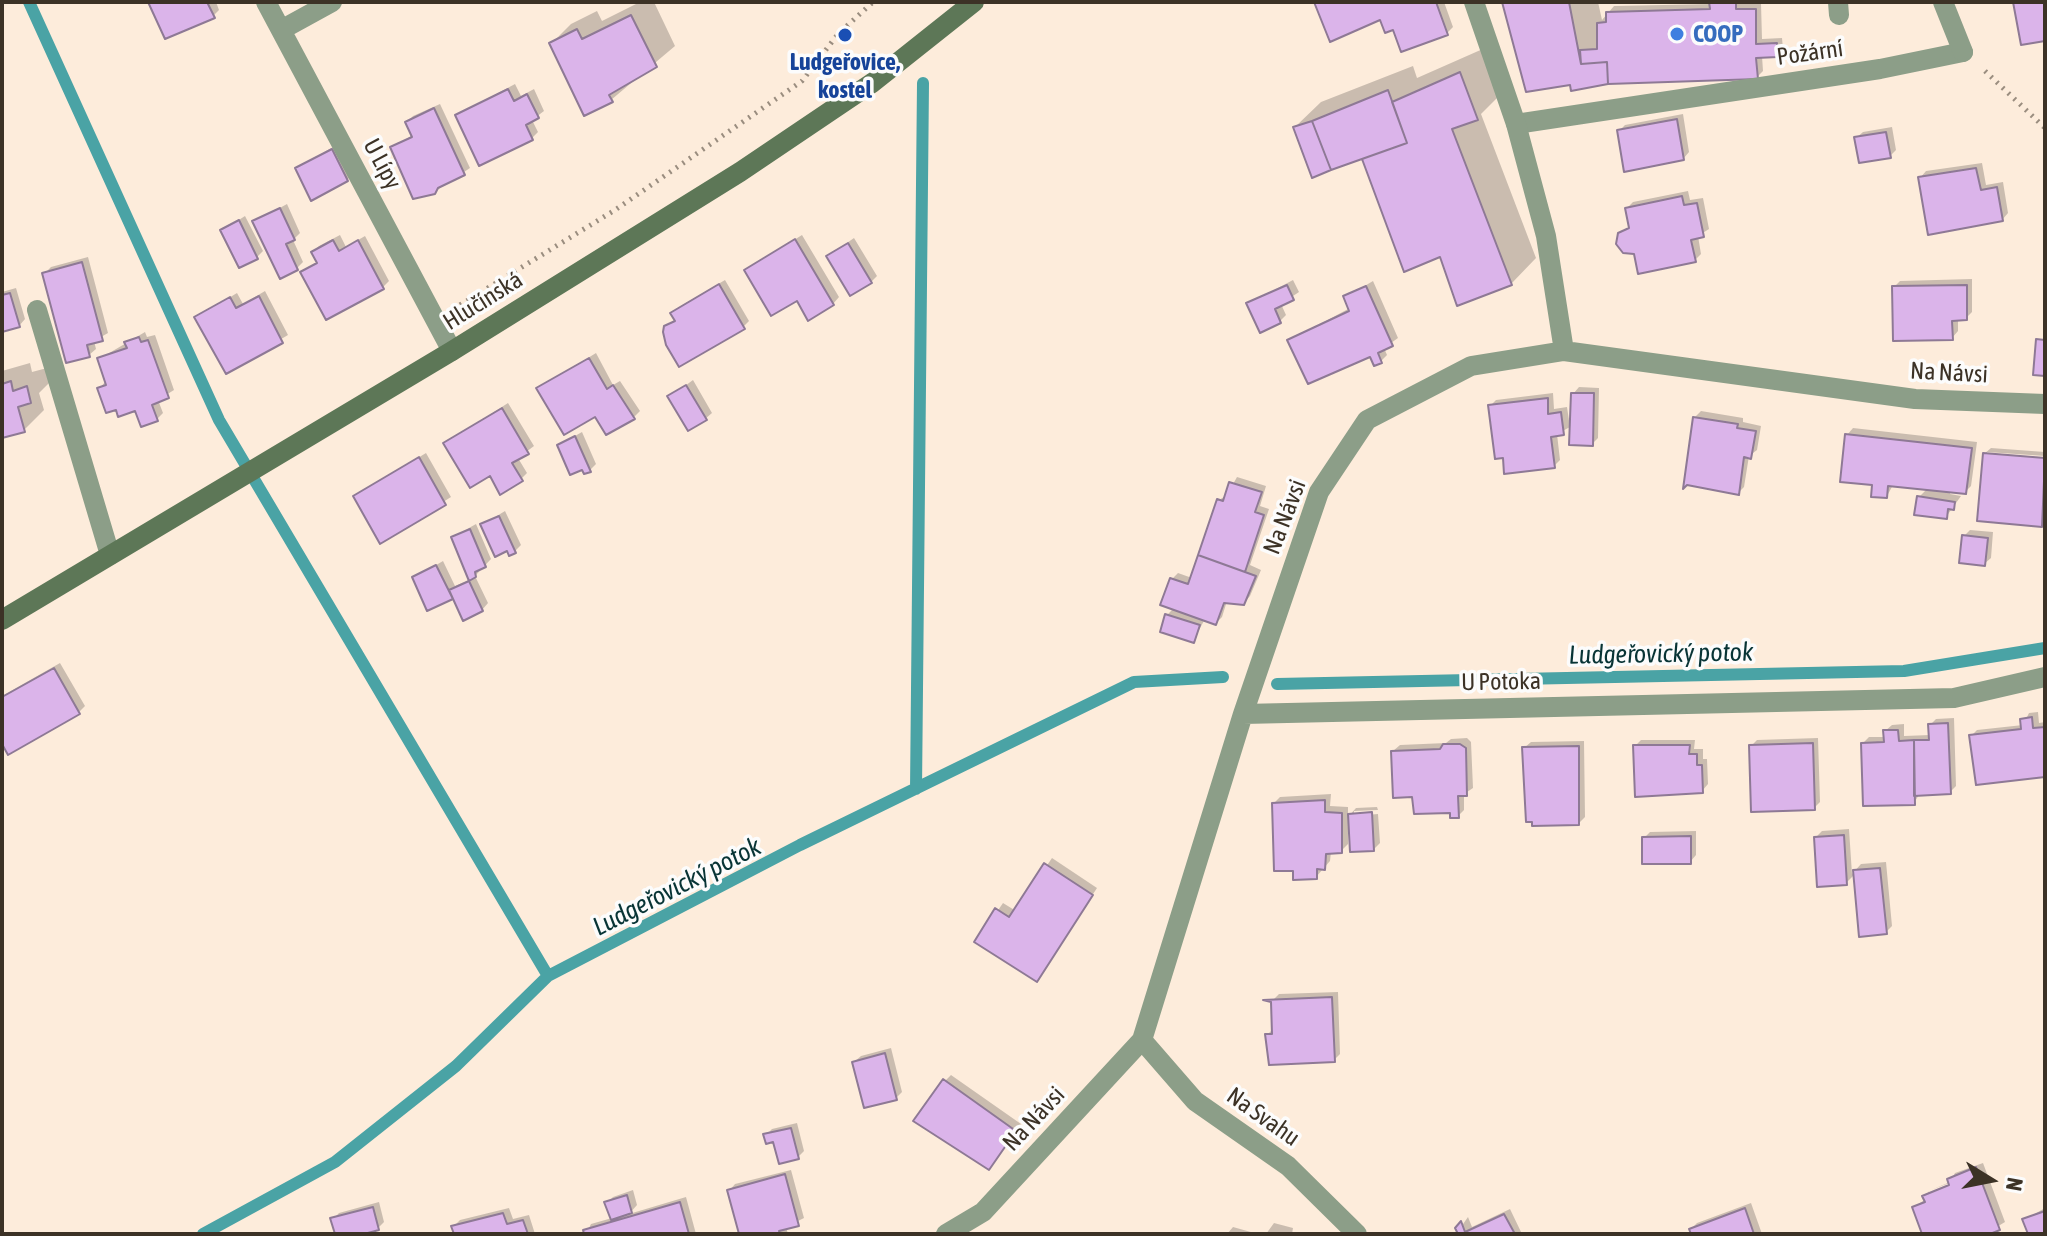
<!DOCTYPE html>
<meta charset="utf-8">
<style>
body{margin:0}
#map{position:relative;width:2047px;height:1236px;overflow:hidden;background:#fdecdb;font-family:"Asap Condensed",sans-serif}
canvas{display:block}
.frame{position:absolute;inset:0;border:4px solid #3c3226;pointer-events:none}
.north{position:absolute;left:1951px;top:1140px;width:80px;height:80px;-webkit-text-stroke:6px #fcfcfc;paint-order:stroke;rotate:100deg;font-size:22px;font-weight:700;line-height:32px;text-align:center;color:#3c3226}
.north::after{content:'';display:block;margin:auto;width:28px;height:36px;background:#3c3226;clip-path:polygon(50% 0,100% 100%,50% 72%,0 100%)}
</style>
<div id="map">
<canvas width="2047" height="1236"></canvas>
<div class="frame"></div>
<div class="north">N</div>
</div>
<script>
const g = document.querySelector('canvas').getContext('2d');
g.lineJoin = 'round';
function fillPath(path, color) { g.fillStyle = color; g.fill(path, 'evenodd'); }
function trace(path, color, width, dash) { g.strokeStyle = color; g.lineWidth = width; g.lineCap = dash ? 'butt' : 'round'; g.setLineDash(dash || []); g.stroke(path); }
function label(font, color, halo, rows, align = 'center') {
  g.font = font + ' "Asap Condensed",sans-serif'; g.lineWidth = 7; g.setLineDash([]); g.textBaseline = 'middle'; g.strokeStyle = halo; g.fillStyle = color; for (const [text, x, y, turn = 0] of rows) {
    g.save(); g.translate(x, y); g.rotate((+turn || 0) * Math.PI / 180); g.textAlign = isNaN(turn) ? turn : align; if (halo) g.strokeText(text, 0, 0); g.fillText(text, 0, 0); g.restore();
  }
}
fillPath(new Path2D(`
 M150,2H216L219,10L213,16Z
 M640,2H654L675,46L611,100L551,44L571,24L597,11L602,21Z
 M1316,2H1444L1453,27L1447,33L1394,27L1381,18Z
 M1504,2H1598L1602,20L1614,6L1761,3L1762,39L1782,38L1783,49L1777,55L1762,56L1763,71L1757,77L1571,82Z
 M1485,48L1502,93L1481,114L1536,258L1511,284L1441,255L1405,269L1363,157L1295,127L1321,102L1413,66L1417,78Z
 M515,84L521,96L534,89L544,111L532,120L538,132L532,138L457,115Z
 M440,104L470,168L434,192L392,147L413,135L407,122L413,116Z
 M1683,114L1689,152L1683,159L1619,131L1625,125Z
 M1892,127L1896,150L1890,156L1856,138L1863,132Z
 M338,144L353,174L347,180L297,168Z
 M1982,163L1986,185L2003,182L2008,213L2002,220L1920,178L1926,171Z
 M1688,191L1690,200L1703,198L1709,229L1698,236L1701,254L1695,260L1636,252L1620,234L1630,226L1627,208L1633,202Z
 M287,204L300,233L293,240L303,262L297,268L254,222Z
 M245,216L263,251L257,257L223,230Z
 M340,235L346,247L365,236L389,281L383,287L303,272L318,261L313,252L319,246Z
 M802,235L839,297L833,304L797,298L746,270Z
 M854,238L877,276L871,282L828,256Z
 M88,257L108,333L94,341L96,349L89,355L45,273L51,267Z
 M1972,279V312L1966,318H1958V331L1952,338L1894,287L1900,281Z
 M725,280L749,321L743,327H666L676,319L672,313L679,307Z
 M1293,280L1299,292L1281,304L1286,315L1280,321L1248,304Z
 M1373,281L1398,338L1384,348L1387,355L1381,361L1371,354L1290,340L1350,308L1346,297Z
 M16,288L25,319L19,326L2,330V292Z
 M265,291L288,335L227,371L197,317L237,293L243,304Z
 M145,332L147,337L155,335L174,390L158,400L163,413L157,419L137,408L117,407L99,389L105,382L99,359Z
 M596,353L613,385L620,381L640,411L633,418L596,415L539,388Z
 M30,363L32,372L47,368L50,382L39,393L44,410L24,430L2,436V371Z
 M693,380L712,413L705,419L670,397Z
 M1579,387L1599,388L1598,438L1592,444L1573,394Z
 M1553,393L1554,409L1567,407L1570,427L1557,434L1560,460L1554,466L1504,455L1490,406L1496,400Z
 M508,403L534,446L518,458L527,473L521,479L490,474L446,443Z
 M1701,411L1743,418V422L1761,426L1757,450L1749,456L1744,487L1738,493L1694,418Z
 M1853,428L1977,442L1971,486L1965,492L1951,491L1950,494L1961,496L1946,517L1919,497L1928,488L1893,485L1887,496L1874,483L1847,435Z
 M582,432L596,464L590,470L559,445Z
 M1991,448L2045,452V456L1987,452V456L2045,460V520L2041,525L1984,454Z
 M426,453L451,497L381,541L355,496Z
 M1237,477L1266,486L1260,506L1269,509L1250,565L1261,570L1250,596L1244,603L1227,601L1222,617L1216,623L1205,619L1193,641L1167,615L1174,608L1172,579L1178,573L1192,578L1219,500L1227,495Z
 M505,511L521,545L515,551L482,525Z
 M476,524L491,559L475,576L488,603L482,610L454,597L428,609L414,578L443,561L455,586L471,579L453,537Z
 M1970,530L1993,532L1991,558L1984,564L1964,536Z
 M60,663L85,706L79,712L2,740V696Z
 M2038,712L2039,723L2045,722V775L1971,736L1977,730L2023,725L2029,713Z
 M1954,718L1956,786L1950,792L1920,793L1914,803L1863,743L1869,737H1886L1885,731L1892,725L1904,724V736L1930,735V725L1936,719Z
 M1467,738L1471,742L1473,788L1464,794V810L1458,816L1393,751L1400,745L1446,743L1451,739Z
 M1818,738L1820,802L1814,808L1751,746L1757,740Z
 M1641,740H1695L1694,749H1703V759H1707L1708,784L1702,791L1635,746Z
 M1584,741L1585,817L1579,823L1534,820L1524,748L1531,742Z
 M1331,794L1330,806L1348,807V817L1356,808L1377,807L1378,810L1354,811V816L1378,814L1380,843L1374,849L1348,833V844L1341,851L1331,852L1330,861L1316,877L1295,869L1274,803L1280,797Z
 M1849,829L1852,874L1861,864L1886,862L1892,926L1886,932L1855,874L1846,883L1816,837L1822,831Z
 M1696,831V855L1690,862L1644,838L1650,832Z
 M1052,858L1097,888L1037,980L977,941L1003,903L1016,911Z
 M1338,992L1340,1054L1334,1060L1267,1035L1274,1028L1273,1000L1279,994Z
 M891,1048L902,1092L896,1098L854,1062L861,1056Z
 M951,1075L1021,1124L994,1161L945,1081Z
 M797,1123L804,1151L798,1157L766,1135L772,1129Z
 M1983,1163L2005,1222L1985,1234H1924L1914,1207L1926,1199L1929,1191V1195L1959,1183L1957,1180L1931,1190L1950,1182L1955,1173Z
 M791,1170L804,1218L786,1227L788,1234H741L729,1191L735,1184Z
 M633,1190L637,1205L629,1214L686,1197L696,1234H586L591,1224L612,1218L607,1203L613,1197Z
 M379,1202L384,1222L378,1228L356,1234H337L333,1219L339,1213Z
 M1751,1203L1762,1234H1693L1691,1229L1697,1223Z
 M509,1208L513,1219L529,1215L535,1234H456L454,1226L460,1220Z
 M2045,1208V1233L2030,1234L2024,1220Z
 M1510,1209L1522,1234H1456L1468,1217L1472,1227Z
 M1274,1223L1293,1228L1292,1234H1266Z
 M1233,1227L1258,1234H1227Z`), '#0003');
trace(new Path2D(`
 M29,2L219,420L548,976
 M1277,684L1904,671L2045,648
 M916,789L923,83
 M203,1234L335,1162L456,1066L548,976L800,845L1134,682L1223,677`), '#4aa3a5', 12);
const building = new Path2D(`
 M148,2H207L215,18L165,39Z
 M1314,2H1436L1448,35L1401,52L1393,30L1385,33L1380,20L1330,42Z
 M1502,2H1569L1581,64L1607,62L1608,84L1571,91L1570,85L1526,92Z
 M1709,2H1736V9H1756V44L1777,43L1778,57L1756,58L1758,79L1608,84L1607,62L1581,64L1580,50L1597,49V23L1606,22V12L1710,9Z
 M2013,2H2045V41L2021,45Z
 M631,15L657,67L609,95L613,102L584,116L549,43L577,29L582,39Z
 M1460,72L1478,120L1452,129L1512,285L1457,306L1440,257L1404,272L1362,159L1407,143L1392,102Z
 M508,89L514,101L527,94L539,118L526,125L533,140L479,166L455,115Z
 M1388,90L1407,143L1331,170L1312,121Z
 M434,108L465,175L438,188L435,194L413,199L390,147L412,137L405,122Z
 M1677,119L1684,160L1624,172L1617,130Z
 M1312,121L1331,170L1312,178L1293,127Z
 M1886,132L1891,158L1859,163L1854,137Z
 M332,149L348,181L311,201L295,168Z
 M1976,168L1981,190L1997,187L2003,221L1928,235L1918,177Z
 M1682,196L1684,205L1697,203L1704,237L1691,240L1696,262L1638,274L1634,254L1623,253L1616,244L1618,233L1629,228L1625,208Z
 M280,208L295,240L286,244L298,270L280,279L252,221Z
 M239,220L258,259L239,268L220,230Z
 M795,239L834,305L808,321L797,301L771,316L744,270Z
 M333,240L339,251L358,240L384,289L326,320L300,272L317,263L311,252Z
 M848,243L872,283L850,296L826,256Z
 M82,262L103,341L87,345L90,357L66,363L42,273Z
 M719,284L745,329L679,367L666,345L663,332L664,326L675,321L670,313Z
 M1287,285L1294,300L1275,309L1281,323L1260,333L1246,303Z
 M1967,285V320L1952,321L1953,340L1893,341L1892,286Z
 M1366,286L1393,346L1378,353L1382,363L1374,366L1370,357L1308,384L1287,340L1349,311L1343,296Z
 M10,293L20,327L2,332V295Z
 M259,296L283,343L226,374L194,317L230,297L236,308Z
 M139,337L141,342L148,340L169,398L152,405L158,421L141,427L135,411L118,417L116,410L106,413L97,388L106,385L97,358L127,348L124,342Z
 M2036,339L2045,340V376L2033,375Z
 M589,358L607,389L613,385L635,419L606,435L595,417L564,435L536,388Z
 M11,381L13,391L27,386L31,403L18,407L25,432L2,438V384Z
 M686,385L707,420L688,431L667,396Z
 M1571,393H1594L1593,446L1569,445Z
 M1548,398V414L1561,412L1564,435L1551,437L1555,468L1504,474L1503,458L1495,459L1488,405Z
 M502,408L529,454L512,463L523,481L500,495L490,476L470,488L443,443Z
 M1693,417L1738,424L1737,428L1756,431L1751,459L1744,457L1739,495L1687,485L1683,489Z
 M1845,434L1972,448L1966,494L1888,486L1887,498L1871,497L1872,485L1840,482Z
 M575,436L591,472L584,474L582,470L570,475L557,445Z
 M1983,453L2045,458L2042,527L1977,521Z
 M419,457L446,505L380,544L353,496Z
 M1229,482L1262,492L1255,512L1264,515L1245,572L1198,555L1217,499L1223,501Z
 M1917,496L1955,502L1954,510L1948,509L1947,519L1914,515Z
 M499,516L516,553L509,556L507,551L495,557L480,524Z
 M470,529L486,567L475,572L476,577L469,581L451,537Z
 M1962,535L1988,538L1985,566L1959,563Z
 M1198,555L1256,576L1244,605L1224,603L1216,625L1160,605L1170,578L1188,584Z
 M436,565L453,599L427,611L412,577Z
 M469,581L483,611L463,621L449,590Z
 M1165,614L1200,625L1194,643L1160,632Z
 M54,668L80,714L8,755L2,744V697Z
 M2032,717L2033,728L2045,727V777L1976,785L1969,735L2021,729L2020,719Z
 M1948,723L1951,794L1914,796V740H1929L1928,724Z
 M1883,730H1898L1899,741L1914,740L1915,805L1863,806L1861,743L1884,742Z
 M1813,743L1815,810L1751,812L1749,745Z
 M1443,744H1460L1466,748L1467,796H1458L1459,818H1450V813L1414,814L1412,797L1393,798L1391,751L1440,749Z
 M1633,745H1690L1689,754H1697V765H1702L1703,793L1635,797Z
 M1579,746V825L1532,826V822H1526L1522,747Z
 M1325,800V812L1342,813V853L1326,854L1325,870L1317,869V879L1293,880V871H1274L1272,803Z
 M1372,812L1374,851L1350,852L1348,814Z
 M1844,835L1847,885L1817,887L1814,837Z
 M1691,836V864H1642V837Z
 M1044,863L1093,895L1037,982L974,942L995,908L1009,917Z
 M1880,868L1887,934L1859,937L1853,870Z
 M1332,997L1335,1062L1269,1065L1265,1034H1272L1271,1002L1263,1000Z
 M885,1053L897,1100L864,1108L852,1062Z
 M943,1079L1016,1131L989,1170L913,1121Z
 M791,1128L799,1159L779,1164L773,1142L766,1144L763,1134Z
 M1976,1167L2000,1230L1990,1234H1922L1912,1207L1925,1202L1922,1196L1949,1185L1947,1179Z
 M785,1174L799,1226L779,1231L780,1234H739L727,1190Z
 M627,1195L632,1213L611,1220L604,1202Z
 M680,1202L689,1234H584L583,1230Z
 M373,1207L379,1230L364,1234H335L330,1218Z
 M1745,1208L1754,1234H1691L1689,1229Z
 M2045,1211V1234H2028L2022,1219Z
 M503,1213L507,1224L523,1220L528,1234H454L451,1226Z
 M1504,1214L1515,1234H1458L1455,1228L1461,1221L1465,1232Z`);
fillPath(building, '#dbb4ea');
trace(building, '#8e7995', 2);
trace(new Path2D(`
 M1985,71L2045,128
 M460,305L615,210L802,81L838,34L873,2`), '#9a8d7f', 5, [2, 6]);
trace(new Path2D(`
 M1838,2L1839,15
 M1516,124L1880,69L1963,52`), '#8c9e88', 20);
trace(new Path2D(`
 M266,2L452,351
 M1474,2L1516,124L1546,236L1564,351
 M1943,2L1963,52
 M281,30L332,2
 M37,310L110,555
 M1243,714L1954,698L2045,677
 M1142,1040L1195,1101L1288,1166L1357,1234
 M946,1234L983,1212L1142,1040L1243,714L1319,492L1367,420L1471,366L1564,351L1915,399L2045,404`), '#8c9e88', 20);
trace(new Path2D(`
 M2,620L452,351L740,172L872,83L974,2`), '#5d7757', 20);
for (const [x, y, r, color] of [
 [1677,34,8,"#3f7fe0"],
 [845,35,8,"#1a4fb4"]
]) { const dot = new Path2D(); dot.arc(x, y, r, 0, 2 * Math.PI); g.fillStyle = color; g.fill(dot); trace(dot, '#fcfcfc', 3); }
label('bold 24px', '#366cbe', '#fcfcfc', [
 ["COOP",1693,34]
], 'left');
label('24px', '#3c3226', '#fcfcfc', [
 ["Požární",1810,53,-8],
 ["U Lípy",382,164,62],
 ["Hlučínská",483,301,-32],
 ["Na Návsi",1949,373,3],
 ["Na Návsi",1285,517,-69],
 ["U Potoka",1501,682,-1],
 ["Na Svahu",1263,1117,35],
 ["Na Návsi",1034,1119,-47]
]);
label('bold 24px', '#164399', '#fcfcfc', [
 ["Ludgeřovice,",845,62],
 ["kostel",845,90]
]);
label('italic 26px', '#083435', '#fcfcfc', [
 ["Ludgeřovický potok",1661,654,-1],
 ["Ludgeřovický potok",677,887,-27]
]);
</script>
